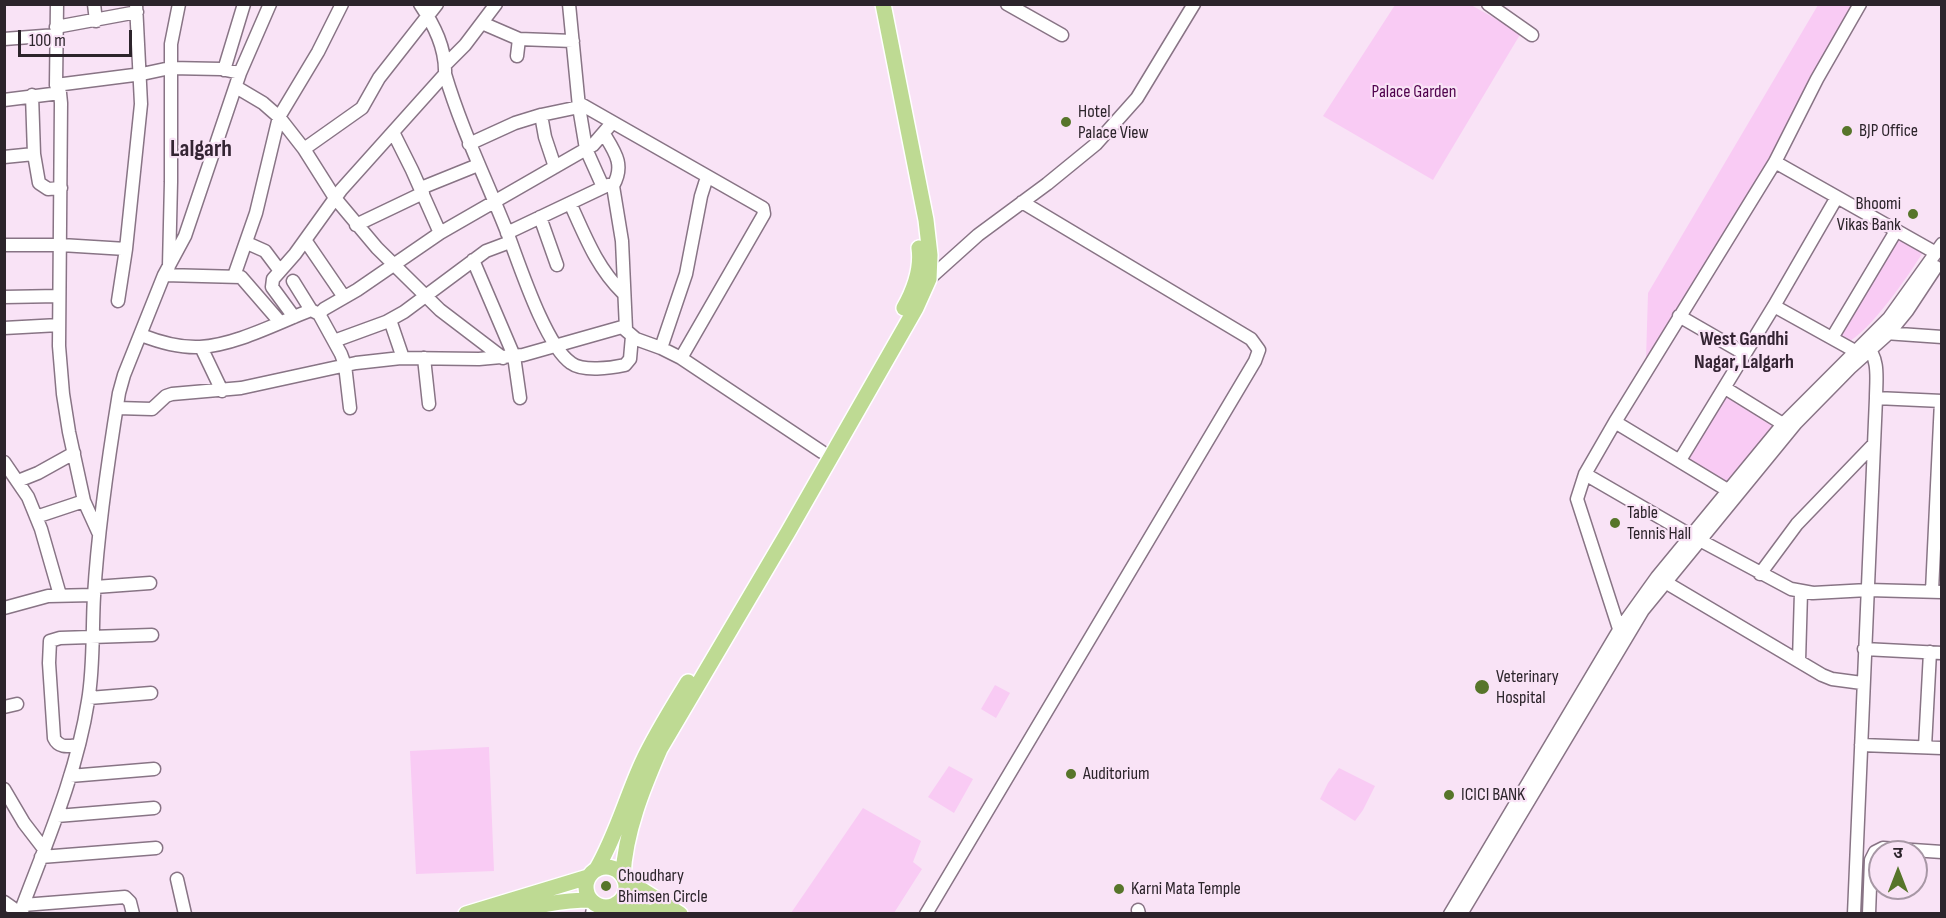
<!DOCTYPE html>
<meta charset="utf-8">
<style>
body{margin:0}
#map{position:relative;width:1946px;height:918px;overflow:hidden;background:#f9e3f6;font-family:"Sofia Sans Condensed","Noto Sans Devanagari",sans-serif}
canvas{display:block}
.frame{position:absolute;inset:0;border:6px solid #2c242b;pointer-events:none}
.north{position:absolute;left:1868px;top:840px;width:60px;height:60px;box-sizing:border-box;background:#f9e3f6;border:2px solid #a797a5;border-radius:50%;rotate:0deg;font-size:16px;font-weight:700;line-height:24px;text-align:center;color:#2c242b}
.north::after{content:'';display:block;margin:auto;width:21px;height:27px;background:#57752a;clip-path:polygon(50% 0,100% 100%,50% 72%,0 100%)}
.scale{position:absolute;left:18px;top:30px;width:114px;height:27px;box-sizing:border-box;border:3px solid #2c242b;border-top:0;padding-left:8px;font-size:18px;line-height:21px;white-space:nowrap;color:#2c242b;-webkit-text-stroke:4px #f9e3f6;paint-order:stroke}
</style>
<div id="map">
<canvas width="1946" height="918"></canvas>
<div class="frame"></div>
<div class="north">उ</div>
<div class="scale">100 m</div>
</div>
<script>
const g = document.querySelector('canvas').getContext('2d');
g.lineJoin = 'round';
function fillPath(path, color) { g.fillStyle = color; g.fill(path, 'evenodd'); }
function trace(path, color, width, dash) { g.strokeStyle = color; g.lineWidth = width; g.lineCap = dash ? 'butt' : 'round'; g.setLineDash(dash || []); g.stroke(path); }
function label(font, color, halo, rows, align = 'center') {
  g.font = font + ' "Sofia Sans Condensed",sans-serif'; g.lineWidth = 4.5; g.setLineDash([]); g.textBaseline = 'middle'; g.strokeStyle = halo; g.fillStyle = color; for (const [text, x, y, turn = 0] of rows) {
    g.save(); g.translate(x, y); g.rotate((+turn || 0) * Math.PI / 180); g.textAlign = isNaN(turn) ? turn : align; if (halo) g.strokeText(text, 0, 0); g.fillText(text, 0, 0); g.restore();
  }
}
fillPath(new Path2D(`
 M1395,5H1471L1521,33L1433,180L1323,116Z
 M1818,5H1855L1793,112L1769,162L1663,335L1646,359L1648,293Z
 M1897,237L1923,252C1909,275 1870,332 1846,343L1839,336Z
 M1723,395L1772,426L1770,432L1726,484L1686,459Z
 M995,685L1010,693L996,718L981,709Z
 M489,747L494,871L416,874L410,751Z
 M949,766L973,779L954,813L928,797Z
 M1339,768L1375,786L1363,810L1355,821L1320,799L1328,783Z
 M863,808L921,841L913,862L922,869L894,913H791Z`), '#f9cbf4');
const minor = new Path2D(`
 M57,4L56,85L60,93L61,103L59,346L63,394L69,432L84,501L99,534
 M94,4L96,21
 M420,4C434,25 446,48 445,74C461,128 486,179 507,232C519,263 545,345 571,363C583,372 611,368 625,365L630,359L632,336
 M569,4L579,107L586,149L603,187
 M1007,4L1062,35
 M1488,4L1532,35
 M482,23L519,39L517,56
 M56,27L137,12
 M4,39L56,35
 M519,39L573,41
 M446,64L465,45L496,4
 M224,70L244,4
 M56,85L142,74L170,68L221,69L240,73
 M236,87L263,103L279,117L304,149L335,198L377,248L440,310L503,358
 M32,95L34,154L39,183L48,189L61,188
 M4,100L60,93
 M579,103L763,208L764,214L681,358
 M541,115L545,137L555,167
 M393,132L412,170L440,233
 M604,134C615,152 625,165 613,186
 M469,144L515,123L541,115L579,107
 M304,149L362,108L379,78L437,4
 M4,157L34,154
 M1775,162L1936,253
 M421,188L478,165
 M570,203C585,236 597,268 623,293
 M540,217L557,265
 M356,225L423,193
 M507,233L608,185L613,186L622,241L626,329
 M305,240L344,297
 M247,243L265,251L280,271
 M4,245H61L126,249
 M473,260L514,356L520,398
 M169,266L171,182V44L179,4
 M164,275L241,277L280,322
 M234,276L256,213L279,117L318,52L342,4
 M929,279L978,235L1047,184L1096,144L1137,98L1194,4
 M293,281L311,310L319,314L341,354L345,365L350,408
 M4,297L59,296
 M118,301L126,249L141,104L136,4
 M1774,306L1855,351
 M319,314L324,309L357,290L440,233L593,145L612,123
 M1679,316L1745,354
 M294,317L272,287L273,279L295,254L341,190L445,74
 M390,320L403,358
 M4,328L59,325
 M1885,333L1942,337
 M141,335C159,342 181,348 200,347C236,345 277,323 311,310
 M1832,338L1896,231
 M334,341L386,322L404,312L486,251L510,242
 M201,347L222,391
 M661,348L686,274L701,196L707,177
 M424,358L429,404
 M1725,388L1783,424
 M1876,398L1942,401
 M117,408L152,409L166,396L172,394L241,388L356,363L401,358L479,359L523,355L622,327L636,339L661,348L681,358L822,452
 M1615,422L1585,474L1577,499L1621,635
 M1680,460L1774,306L1837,197
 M4,462L28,497L41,529L60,595
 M1585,474L1692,536L1791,589L1813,593L1868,590L1942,592
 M18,481L38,473L74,453
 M1729,491L1615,422L1775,162L1817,79L1860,4
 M36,517L84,501
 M1760,574L1797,524L1873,445
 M1660,579L1822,675L1832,679L1862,683
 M95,587L150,583
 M1932,591L1941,401
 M4,608L48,596L94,595
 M1864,649L1942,653
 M1799,661L1801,592
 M89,698L151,693
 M4,707L17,704
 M79,745C69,746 59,749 54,738L49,663L50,641L60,638L152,635
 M1861,745L1942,748
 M1925,747L1930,652
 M70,776L154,769
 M4,789L24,823L44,849
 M57,816L154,808
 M41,857L156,848
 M177,879L185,914
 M4,902L21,914
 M23,905L125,897L130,902L133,914
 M1138,910L1139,914
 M22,914L23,905C48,839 77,772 88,701C94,667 92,631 94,596C98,528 108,460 119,393L124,375L164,275L185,236L240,73L270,4
 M592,914L594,902
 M605,914L608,906
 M926,914L1255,361L1259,350L1251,339L1022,202
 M1450,914L1619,630L1657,577L1783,424L1889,318L1942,244
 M1461,914L1643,610L1796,423L1850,368L1889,333L1907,311L1936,267
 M1854,914L1876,398C1876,380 1880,359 1866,345
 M1869,914L1871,860L1875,852L1883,848L1942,852`);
const major = new Path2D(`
 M904,308C914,290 922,269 919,248
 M586 887a20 20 0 1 1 40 0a20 20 0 1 1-40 0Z
 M596,870C616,836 626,798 642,763C655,735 672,708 688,682
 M623,876C625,832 643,788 660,749L788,532L916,308L929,279L930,255L926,220L883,4
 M625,879L680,914
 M616,904L657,914
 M466,914L588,877
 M504,914C534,906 561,900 591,900`);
trace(minor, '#887485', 15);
trace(major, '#fff', 18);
trace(minor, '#fff', 12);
trace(major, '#beda93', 15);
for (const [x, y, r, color] of [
 [1066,122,6,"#57752a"],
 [1847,131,6,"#57752a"],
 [1913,214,6,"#57752a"],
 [1615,523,6,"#57752a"],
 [1482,687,8,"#57752a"],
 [1071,774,6,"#57752a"],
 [1449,795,6,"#57752a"],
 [606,886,6,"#57752a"],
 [1119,889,6,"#57752a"]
]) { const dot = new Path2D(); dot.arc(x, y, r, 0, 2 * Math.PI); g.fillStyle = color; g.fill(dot); trace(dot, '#f9e3f6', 2); }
label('18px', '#50034d', '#f9e3f6', [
 ["Palace Garden",1414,92]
]);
label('18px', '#2c242b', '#f9e3f6', [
 ["Hotel",1078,112],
 ["Palace View",1078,133],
 ["BJP Office",1859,131],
 ["Bhoomi",1901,204,"right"],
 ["Vikas Bank",1901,225,"right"],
 ["Table",1627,513],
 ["Tennis Hall",1627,534],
 ["Veterinary",1496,677],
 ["Hospital",1496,698],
 ["Auditorium",1083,774],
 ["ICICI BANK",1461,795],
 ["Choudhary",618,876],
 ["Bhimsen Circle",618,897],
 ["Karni Mata Temple",1131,889]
], 'left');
label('bold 20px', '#342433', '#f9e3f6', [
 ["West Gandhi",1744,340],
 ["Nagar, Lalgarh",1744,363]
]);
label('bold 24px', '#342433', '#f9e3f6', [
 ["Lalgarh",201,150]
]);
</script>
